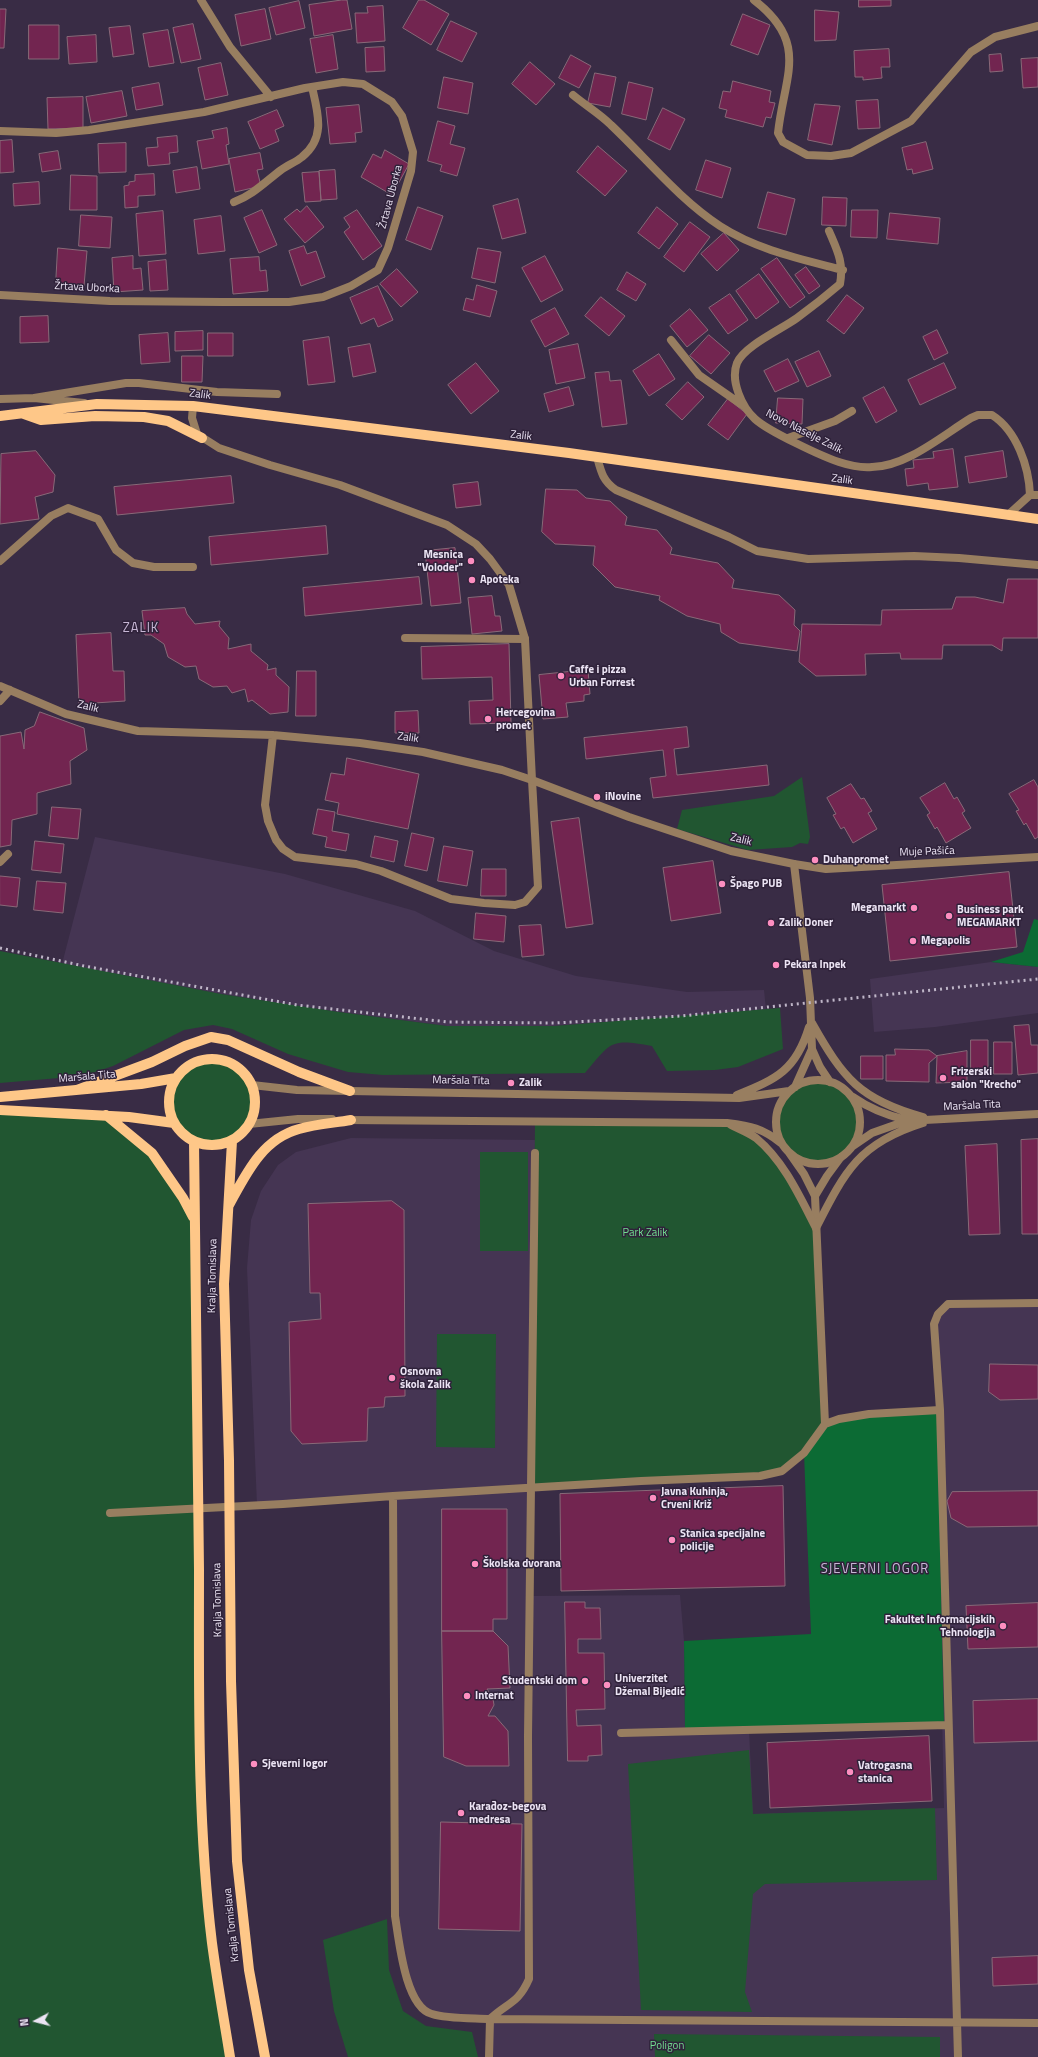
<!DOCTYPE html>
<meta charset="utf-8">
<style>
body{margin:0}
#map{position:relative;width:1038px;height:2057px;overflow:hidden;background:#392c45;font-family:"Titillium Web",sans-serif}
canvas{display:block}
.north{position:absolute;left:16px;top:2001px;width:40px;height:40px;-webkit-text-stroke:3px #2f223a;paint-order:stroke;rotate:263deg;font-size:11px;font-weight:700;line-height:16px;text-align:center;color:#ece4f4}
.north::after{content:'';display:block;margin:auto;width:14px;height:18px;background:#ece4f4;clip-path:polygon(50% 0,100% 100%,50% 72%,0 100%)}
</style>
<div id="map">
<canvas width="1038" height="2057"></canvas>
<div class="north">N</div>
</div>
<script>
const g = document.querySelector('canvas').getContext('2d');
g.lineJoin = 'round';
function fillPath(path, color) { g.fillStyle = color; g.fill(path, 'evenodd'); }
function trace(path, color, width, dash) { g.strokeStyle = color; g.lineWidth = width; g.lineCap = dash ? 'butt' : 'round'; g.setLineDash(dash || []); g.stroke(path); }
function label(font, color, halo, rows, align = 'center') {
  g.font = font + ' "Titillium Web",sans-serif'; g.lineWidth = 3; g.setLineDash([]); g.textBaseline = 'middle'; g.strokeStyle = halo; g.fillStyle = color; for (const [text, x, y, turn = 0] of rows) {
    g.save(); g.translate(x, y); g.rotate((+turn || 0) * Math.PI / 180); g.textAlign = isNaN(turn) ? turn : align; if (halo) g.strokeText(text, 0, 0); g.fillText(text, 0, 0); g.restore();
  }
}
fillPath(new Path2D(`
 M95,837L285,874L415,911L494,951L576,976L687,992L764,990L766,1010L554,1026H447L339,1012L221,994L62,964Z
 M991,962L1038,967V1013L935,1027L874,1032L870,979Z
 M351,1138L535,1140L530,1596L680,1595L684,1641L685,1731L749,1730L753,1814L944,1808L934,1324L948,1304L1038,1301V2057H489L490,2019L432,2015L412,1992L395,1916L393,1496L257,1505L247,1268L251,1220L261,1191L278,1165L296,1152Z`), '#453553');
fillPath(new Path2D(`
 M802,777L810,837L808,844L800,843L792,847L748,850L677,829L682,810L774,796Z
 M0,951L221,994L339,1012L447,1026H554L780,1008L783,1049L738,1067L715,1070L667,1071L652,1046C610,1038 611,1042 585,1073L383,1075L348,1072L288,1054L232,1029L213,1025L184,1030L113,1066L83,1076L0,1083Z
 M172 1102a40 40 0 1 1 80 0a40 40 0 1 1-80 0Z
 M777 1122a40 40 0 1 1 80 0a40 40 0 1 1-80 0Z
 M0,1110L106,1115L147,1148L194,1219L206,1871L230,2057H0Z
 M535,1121L727,1123L755,1138L770,1153L816,1228L825,1424L782,1471L532,1488Z
 M480,1152H528V1251H480Z
 M437,1334H496L495,1448L436,1447Z
 M749,1750L753,1814L935,1808L937,1880L765,1884L753,1894L745,1992L752,2012L641,2010L628,1764Z
 M387,1919L389,1970L403,2011L426,2026L472,2032L478,2057H348L334,2011L323,1940Z
 M654,2034L940,2037V2057H655Z`), '#215631');
fillPath(new Path2D(`
 M1034,919L1038,920V967L991,962L1023,952Z
 M937,1410L944,1725L685,1732L684,1641L811,1634L804,1453L817,1432L839,1419Z`), '#0c6b34');
const building = new Path2D(`
 M342,0H347L352,29L314,36L309,5Z
 M419,0H424L449,14L431,45L403,28Z
 M859,0H891V6L859,7Z
 M299,1L305,28L276,35L269,8Z
 M383,6L385,41L357,43L355,13H368L367,7Z
 M0,9H6L4,48H0Z
 M265,9L271,39L241,46L235,15Z
 M815,10L839,12L836,40L815,41Z
 M743,14L770,25L758,55L731,45Z
 M451,21L477,33L462,62L437,50Z
 M193,24L201,59L181,63L173,28Z
 M29,25H59V59H29Z
 M130,26L134,54L113,57L109,28Z
 M168,30L174,63L149,67L143,34Z
 M96,35L97,62L69,64L67,37Z
 M333,35L338,69L316,73L310,39Z
 M384,47L385,71L366,72L365,48Z
 M889,49L890,67H881L882,78L863,80V77H855L854,51Z
 M1001,54L1003,71L990,72L989,55Z
 M571,55L591,66L579,88L559,78Z
 M1038,58V87L1023,88L1021,59Z
 M530,62L555,84L536,105L512,84Z
 M221,63L228,95L205,100L198,68Z
 M595,73L616,77L610,107L588,103Z
 M444,77L473,83L468,114L438,108Z
 M733,81L771,91L769,102L775,103L771,118L766,117L763,127L725,117L727,110L719,108L723,91L730,92Z
 M629,82L653,88L646,120L622,114Z
 M159,83L163,105L136,110L132,88Z
 M122,91L127,116L91,123L86,97Z
 M83,97V128L48,129L47,98Z
 M878,100L880,128L858,129L856,101Z
 M815,104L840,106L832,145L808,140Z
 M359,105L362,132L355,133L356,142L330,144L326,108Z
 M663,108L685,119L670,150L648,139Z
 M277,110L284,126L275,130L279,141L260,149L248,122Z
 M438,121L455,126L450,144L465,148L457,176L440,171L442,165L428,161Z
 M227,128L229,144L226,145L229,164L202,169L197,141L214,138L212,131Z
 M177,136L178,152L169,153L170,164L148,166L146,148L158,147L157,138Z
 M12,140L14,172L0,173V141Z
 M926,142L933,169L913,174L912,169L907,170L902,148Z
 M126,143V172L99,173L98,144Z
 M598,146L627,171L605,196L577,172Z
 M385,150L409,164L392,195L361,177L373,154L381,158Z
 M58,151L61,169L42,172L39,154Z
 M260,153L263,169L257,170L261,186L235,192L229,159Z
 M706,160L731,168L722,198L696,190Z
 M197,167L200,189L176,193L173,171Z
 M335,170L337,199L321,200L319,171Z
 M319,172L321,201L305,202L302,173Z
 M154,174L155,195L138,196V207L125,208L124,186L129,185V182L135,181V175Z
 M71,175L97,176V210H70Z
 M39,182L40,204L14,206L13,184Z
 M768,192L795,199L786,235L758,228Z
 M823,197L847,198L846,226L822,225Z
 M518,199L526,233L502,239L493,206Z
 M307,206L324,227L305,243L284,219L297,209L300,212Z
 M418,207L443,216L431,250L406,240Z
 M657,207L678,224L659,249L638,233Z
 M262,210L277,245L259,253L244,218Z
 M357,210L382,246L363,260L344,232L350,227L344,218Z
 M852,210H878L877,238L851,237Z
 M163,211L166,254L139,256L136,214Z
 M890,213L940,218L938,244L887,239Z
 M81,215L112,217L110,248L79,246Z
 M221,216L225,251L198,254L194,220Z
 M690,222L710,237L684,272L664,257Z
 M724,233L739,250L717,271L701,254Z
 M304,246L307,254L316,251L325,277L301,286L289,251Z
 M58,248L87,251L84,286L56,284Z
 M478,248L501,252L495,283L472,278Z
 M133,256V269L141,268L143,290L114,292L112,258Z
 M545,256L563,290L541,302L522,268Z
 M259,257L260,271L266,270L268,291L233,294L230,259Z
 M777,258L805,297L790,308L761,269Z
 M166,260L168,290L150,291L148,262Z
 M806,267L820,286L809,294L795,275Z
 M397,269L418,292L401,307L380,284Z
 M627,272L646,284L636,301L617,290Z
 M759,274L779,302L756,319L736,291Z
 M477,285L497,291L490,317L463,310L466,298L473,300Z
 M378,286L393,320L378,327L374,318L361,324L350,298Z
 M730,294L748,320L728,334L709,308Z
 M847,295L864,308L844,334L827,321Z
 M601,297L625,316L609,336L585,316Z
 M555,308L569,334L545,347L531,321Z
 M690,309L708,330L687,347L670,326Z
 M48,316L49,342L20,343V317Z
 M937,330L948,353L934,360L923,337Z
 M203,331V350L175,351V332Z
 M168,333L170,362L141,364L139,335Z
 M208,333H233V356H208Z
 M709,335L730,353L711,374L690,356Z
 M329,337L335,382L308,385L303,341Z
 M370,344L376,372L353,377L348,348Z
 M578,344L585,378L556,384L549,350Z
 M819,351L831,376L807,387L795,362Z
 M659,354L675,379L649,396L633,371Z
 M182,356H203L202,382H182Z
 M788,359L799,381L775,392L764,371Z
 M476,363L499,391L471,414L448,385Z
 M944,363L956,388L920,405L908,380Z
 M609,372L610,381L621,380L627,424L602,427L595,373Z
 M688,382L704,397L682,420L666,405Z
 M569,387L574,405L549,412L544,394Z
 M884,387L897,411L876,423L863,398Z
 M778,398L803,399L802,424L776,423Z
 M728,399L747,414L728,440L708,425Z
 M953,449L958,487L929,490L928,483L907,486L905,469L914,468L913,460L934,458L933,452Z
 M36,451L55,475L53,492L35,497L39,519L0,524L1,454Z
 M1003,451L1007,477L969,483L965,457Z
 M231,476L234,503L117,515L114,487Z
 M478,482L481,505L456,508L453,485Z
 M546,489L577,490L586,498L610,501L627,517L625,525L657,530L672,548L670,554L718,563L734,580L732,588L779,595L795,610L794,625L800,631L797,651L739,643L721,632L720,624L687,616L659,600L660,596L615,587L593,565L595,546L555,544L542,532Z
 M326,526L328,554L211,565L209,537Z
 M455,548L461,603L431,606L425,551Z
 M419,577L422,604L305,616L303,588Z
 M1008,579H1038V638H1003L1002,651L992,645H943L942,659H901L900,653L865,654L866,675L816,676L799,662L802,624L881,625L882,610L952,609L956,597H975L1003,603Z
 M492,596L495,616H500L502,631L472,634L468,598Z
 M185,608L187,614L195,624L220,621L219,626L229,638L228,649L251,644V651L268,665L267,670L276,668V675L289,687L288,712L270,714L252,700L248,702L245,689L232,693L227,686L213,687L199,679L196,666L185,667L168,657L164,644L151,635H145L142,611Z
 M111,633L113,671H124L125,701L79,704L76,635Z
 M509,644L511,723L470,724L469,701L493,700L492,677L422,679L421,647Z
 M588,670L590,694L584,695V701L566,703L568,717L543,719L539,675Z
 M297,671H316V716H296Z
 M418,711L419,733H395V712Z
 M40,712L84,728L87,750L70,761L71,784L37,793V814L12,820L11,845L0,847V736L21,732L24,749L25,730L34,726Z
 M687,727L689,747L674,749L677,775L767,765L769,785L653,798L650,778L666,776L663,750L586,759L584,738Z
 M347,758L419,774L408,829L337,814L339,803L325,800L331,773L344,775Z
 M1034,780L1038,787V837L1035,839L1026,823L1024,825L1016,811L1019,810L1009,794Z
 M945,783L954,799L957,797L965,811L962,813L971,828L946,843L937,827L935,829L927,815L930,813L920,798Z
 M851,784L861,799L864,798L872,811L868,813L877,829L853,843L844,827L841,829L833,815L836,814L827,798Z
 M52,807L81,809L78,839L49,836Z
 M318,809L335,812L332,831L349,834L346,851L325,847L327,837L313,834Z
 M579,818L593,924L566,928L551,822Z
 M412,833L434,838L427,871L405,866Z
 M375,836L398,841L394,862L371,857Z
 M35,841L64,844L61,873L32,870Z
 M444,846L473,851L467,886L438,881Z
 M713,861L721,913L671,921L663,868Z
 M482,869H506V896H481Z
 M1009,872L1017,947L890,961L882,885Z
 M0,876L20,878L17,907L0,905Z
 M37,881L66,883L63,913L34,910Z
 M476,913L506,916L504,942L474,939Z
 M541,925L544,955L522,957L519,926Z
 M1029,1025L1031,1045H1038V1073L1018,1075L1014,1026Z
 M971,1040H988V1072H971Z
 M994,1042H1012V1074H994Z
 M895,1049L929,1050L937,1056L929,1063V1082L886,1081V1055H895Z
 M967,1051V1082L936,1083L937,1056Z
 M861,1056H883V1079H861Z
 M1038,1139V1234H1022L1021,1140Z
 M997,1144L1000,1234L969,1235L965,1146Z
 M392,1201L404,1210L405,1396L385,1397L384,1407L368,1408L367,1441L302,1444L291,1431L289,1322L321,1319L320,1293H310L308,1204Z
 M990,1364L1038,1365V1399L1000,1400L989,1392Z
 M783,1486L785,1586L561,1591L560,1494Z
 M1038,1491V1526L967,1527L951,1518L947,1501L952,1492Z
 M442,1509H507V1619H493V1631H442Z
 M565,1602H585V1608H600L601,1639H578V1653H604L605,1709L576,1710L577,1726L601,1725L602,1755L588,1756V1761H568Z
 M1038,1603V1647L968,1649L966,1606Z
 M442,1631H493L508,1646L510,1688L487,1689L493,1699L494,1705L488,1716H495L508,1731L509,1766H466L444,1757Z
 M1038,1699V1741L974,1743L973,1701Z
 M929,1736L932,1801L770,1808L767,1743Z
 M441,1822L522,1824L520,1931L439,1929Z
 M1038,1956V1984L993,1986L992,1958Z`);
fillPath(building, '#722550');
trace(building, '#896978', 1);
trace(new Path2D(`
 M201,0L230,47L271,97
 M754,0C810,43 784,76 778,133L783,142L807,155L831,156L851,153L911,121L971,52L995,37L1038,26
 M573,95C585,105 600,114 611,125C647,159 679,199 720,226C757,250 801,259 843,270
 M0,131L56,133L89,130L204,112L305,88L343,82L363,84L392,102L402,116L413,152L411,171L388,248L378,270L351,286L323,297L289,302H222L110,301L0,295
 M234,202C253,195 265,182 281,170C288,165 296,162 302,157C326,138 318,113 312,87
 M829,231C837,250 844,262 840,284C826,296 812,307 797,318C782,329 744,346 737,363C730,381 742,407 755,419C768,431 821,456 839,462C848,465 861,468 872,467C906,467 943,435 971,418L978,415H992C1017,431 1029,467 1030,495L1008,515
 M671,340L699,375L745,407
 M34,398L126,383H139L217,392L277,394
 M0,399L34,398L84,403
 M788,438L835,421L852,411
 M597,457C601,472 603,481 616,490L729,537L757,551L808,559L914,556L959,558L1038,565
 M1030,495H1038
 M0,561L51,516L68,508L98,519L116,550L133,563L154,567H193
 M405,638L525,639
 M0,686L66,714L138,731L273,735L360,743L423,752L502,770L532,780L538,887L525,902L515,905L484,903L451,899L381,871L356,864L295,857L283,849L276,840L268,821L265,805L273,735
 M0,701L10,690
 M0,862L8,854
 M794,864L826,869L1038,857
 M790,1154L804,1174L815,1196L825,1424
 M815,1196L827,1176L841,1157
 M393,1496L395,1916C399,1940 405,2007 432,2014C447,2019 473,2018 490,2019L1038,2023
 M110,1513L283,1504L393,1496L641,1481L760,1476L782,1471L804,1453L825,1424L839,1419L869,1414L940,1410
 M621,1733L948,1725
 M489,2057L490,2019C508,2002 518,2004 529,1979L528,1736L535,1153
 M958,2057L940,1410L934,1324L938,1314L948,1304L1038,1303`), '#987e60', 8);
trace(new Path2D(`
 M193,406L192,418L197,434L219,448L270,465L340,485L447,525L476,544L490,559L509,585L525,639L532,780L629,817L731,851L794,864L810,998L812,1049L820,1067L830,1082
 M812,1023C843,1078 860,1100 923,1117
 M776 1122a42 42 0 1 1 84 0a42 42 0 1 1-84 0Z
 M252,1085L297,1090L350,1091L739,1098L789,1091
 M795,1087L812,1049
 M737,1095C777,1079 796,1070 809,1027
 M853,1097C870,1109 886,1115 906,1120
 M346,1120L727,1123C751,1126 762,1128 781,1143
 M249,1124L298,1119H332
 M731,1125C739,1129 749,1133 756,1138C784,1161 800,1197 816,1228
 M853,1146L872,1133L906,1121L1038,1114
 M816,1228C845,1171 859,1143 923,1123`), '#987e60', 8);
trace(new Path2D(`
 M24,414L41,420L95,416L144,417L168,421L202,438
 M0,416L97,404L193,406L569,453L1038,519
 M169 1102a43 43 0 1 1 86 0a43 43 0 1 1-86 0Z
 M77,1090L152,1062L185,1046L211,1037L228,1040L299,1072L350,1091
 M0,1097L141,1084L176,1078
 M0,1110L129,1117L174,1123
 M106,1115L152,1153L183,1198L193,1217
 M232,1141L224,1284L229,1461L231,1681L237,1861L249,1970L265,2057
 M194,1142C197,1284 198,1427 199,1570C199,1694 197,1820 212,1943C217,1981 224,2019 230,2057
 M229,1205C246,1174 262,1139 299,1129C316,1124 334,1123 351,1120`), '#fec788', 10);
trace(new Path2D(`
 M0,948L84,966L297,1005L448,1022L555,1023L681,1016L1038,979`), '#bfb6c8', 3, [2, 4]);
for (const [x, y, r, color] of [
 [471,561,4,"#fd8ec0"],
 [472,580,4,"#fd8ec0"],
 [561,676,4,"#fd8ec0"],
 [488,719,4,"#fd8ec0"],
 [597,797,4,"#fd8ec0"],
 [815,860,4,"#fd8ec0"],
 [722,884,4,"#fd8ec0"],
 [914,908,4,"#fd8ec0"],
 [949,916,4,"#fd8ec0"],
 [771,923,4,"#fd8ec0"],
 [913,941,4,"#fd8ec0"],
 [776,965,4,"#fd8ec0"],
 [943,1078,4,"#fd8ec0"],
 [511,1083,4,"#fd8ec0"],
 [392,1378,4,"#fd8ec0"],
 [653,1498,4,"#fd8ec0"],
 [672,1540,4,"#fd8ec0"],
 [475,1564,4,"#fd8ec0"],
 [1003,1626,4,"#fd8ec0"],
 [585,1681,4,"#fd8ec0"],
 [607,1685,4,"#fd8ec0"],
 [467,1696,4,"#fd8ec0"],
 [254,1764,4,"#fd8ec0"],
 [850,1772,4,"#fd8ec0"],
 [461,1813,4,"#fd8ec0"]
]) { const dot = new Path2D(); dot.arc(x, y, r, 0, 2 * Math.PI); g.fillStyle = color; g.fill(dot); trace(dot, '#2f223a', 1.5); }
label('11px', '#ece4f4', '#2f223a', [
 ["Žrtava Uborka",391,197,-75],
 ["Žrtava Uborka",87,288,3],
 ["Zalik",200,395,7],
 ["Novo Naselje Zalik",804,432,27],
 ["Zalik",521,436,6],
 ["Zalik",842,480,8],
 ["Zalik",88,707,14],
 ["Zalik",408,738,8],
 ["Zalik",741,840,14],
 ["Muje Pašića",927,852,-2],
 ["Maršala Tita",87,1077,-5],
 ["Maršala Tita",461,1081,1],
 ["Maršala Tita",972,1106,-3],
 ["Kralja Tomislava",213,1276,-89],
 ["Kralja Tomislava",218,1600,-91],
 ["Kralja Tomislava",232,1925,-96]
]);
label('bold 11px', '#ece4f4', '#2f223a', [
 ["Mesnica",463,555,"right"],
 ["\"Voloder\"",463,568,"right"],
 ["Apoteka",480,580],
 ["Caffe i pizza",569,670],
 ["Urban Forrest",569,683],
 ["Hercegovina",496,713],
 ["promet",496,726],
 ["iNovine",605,797],
 ["Duhanpromet",823,860],
 ["Špago PUB",730,884],
 ["Megamarkt",906,908,"right"],
 ["Business park",957,910],
 ["MEGAMARKT",957,923],
 ["Zalik Doner",779,923],
 ["Megapolis",921,941],
 ["Pekara Inpek",784,965],
 ["Frizerski",951,1072],
 ["salon \"Krecho\"",951,1085],
 ["Zalik",519,1083],
 ["Osnovna",400,1372],
 ["škola Zalik",400,1385],
 ["Javna Kuhinja,",661,1492],
 ["Crveni Križ",661,1505],
 ["Stanica specijalne",680,1534],
 ["policije",680,1547],
 ["Školska dvorana",483,1564],
 ["Fakultet Informacijskih",995,1620,"right"],
 ["Tehnologija",995,1633,"right"],
 ["Univerzitet",615,1679],
 ["Džemal Bijedić",615,1692],
 ["Studentski dom",577,1681,"right"],
 ["Internat",475,1696],
 ["Sjeverni logor",262,1764],
 ["Vatrogasna",858,1766],
 ["stanica",858,1779],
 ["Karađoz-begova",469,1807],
 ["medresa",469,1820]
], 'left');
label('11px', '#72df91', '#2f223a', [
 ["Park Zalik",645,1233],
 ["Poligon",667,2046]
]);
g.letterSpacing = '1px';
label('13px', '#c7b7d5', '#2f223a', [
 ["ZALIK",141,629],
 ["SJEVERNI LOGOR",875,1570]
]);
g.letterSpacing = '0px';
</script>
